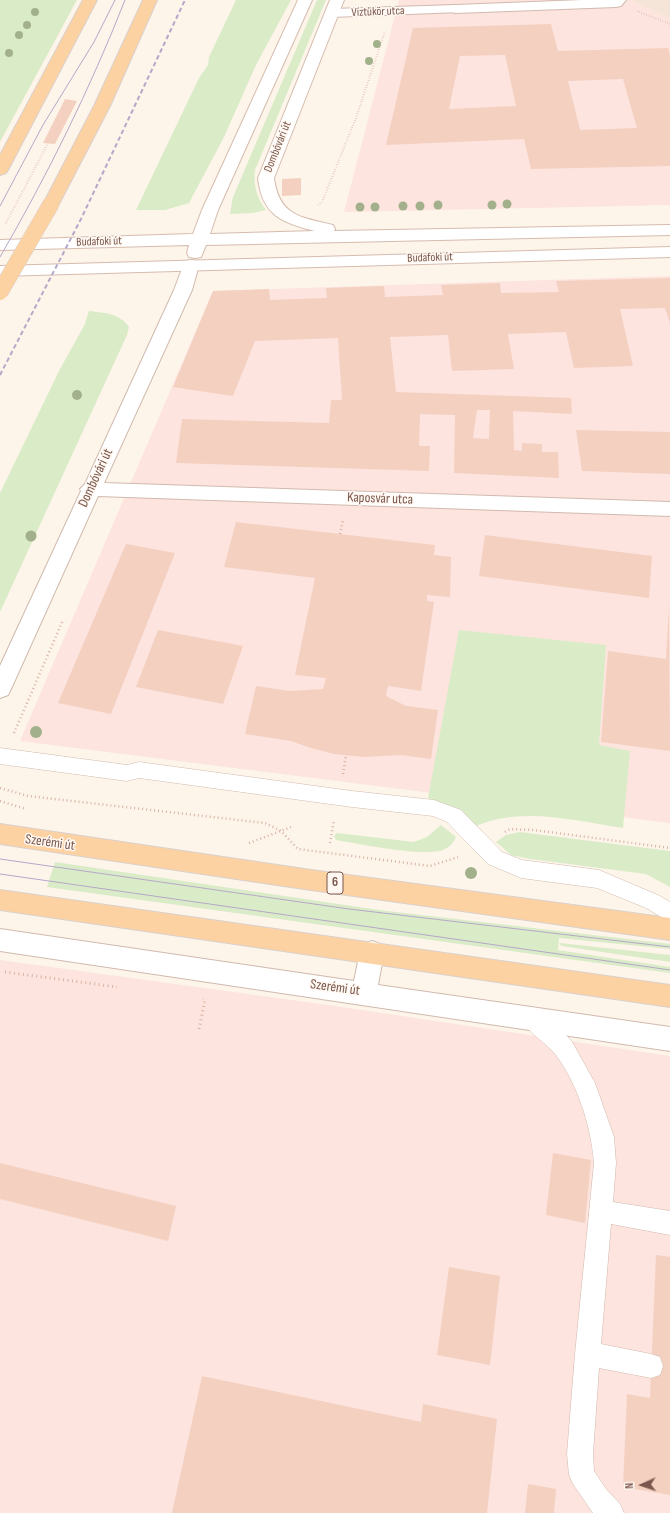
<!DOCTYPE html>
<meta charset="utf-8">
<style>
body{margin:0}
#map{position:relative;width:670px;height:1513px;overflow:hidden;background:#fdf4ea;font-family:"Sofia Sans Condensed",sans-serif}
canvas{display:block}
.north{position:absolute;left:622px;top:1465px;width:40px;height:40px;-webkit-text-stroke:3px #fff8f2;paint-order:stroke;rotate:267deg;font-size:11px;font-weight:700;line-height:16px;text-align:center;color:#7a574c}
.north::after{content:'';display:block;margin:auto;width:14px;height:18px;background:#7a574c;clip-path:polygon(50% 0,100% 100%,50% 72%,0 100%)}
</style>
<div id="map">
<canvas width="670" height="1513"></canvas>
<div class="north">N</div>
</div>
<script>
const g = document.querySelector('canvas').getContext('2d');
g.lineJoin = 'round';
function fillPath(path, color) { g.fillStyle = color; g.fill(path, 'evenodd'); }
function trace(path, color, width, dash) { g.strokeStyle = color; g.lineWidth = width; g.lineCap = dash ? 'butt' : 'round'; g.setLineDash(dash || []); g.stroke(path); }
function label(font, color, halo, rows, align = 'center') {
  g.font = font + ' "Sofia Sans Condensed",sans-serif'; g.lineWidth = 3; g.setLineDash([]); g.textBaseline = 'middle'; g.strokeStyle = halo; g.fillStyle = color; for (const [text, x, y, turn = 0] of rows) {
    g.save(); g.translate(x, y); g.rotate((+turn || 0) * Math.PI / 180); g.textAlign = isNaN(turn) ? turn : align; if (halo) g.strokeText(text, 0, 0); g.fillText(text, 0, 0); g.restore();
  }
}
fillPath(new Path2D(`
 M631,0H670V19Z`), '#f5e5d8');
fillPath(new Path2D(`
 M399,0H631L670,19V205L344,212Z
 M670,276V823L20,741L213,291Z
 M0,960L328,1005L670,1056V1513H0Z`), '#fde4de');
fillPath(new Path2D(`
 M0,0H77L0,142Z
 M236,0H291L256,65L224,137L189,203L165,210H136L199,78L208,65L209,57Z
 M317,0H326L255,170C253,184 257,199 266,210L253,213L230,214L233,197Z
 M89,311C104,313 120,313 129,327L127,335L0,612V493L60,369L84,326Z
 M459,630L606,645L599,745L630,751L623,828C575,821 523,806 476,826L459,809L428,798Z
 M441,825L456,837C453,843 450,847 443,850C422,857 361,844 336,840L334,836L337,833L414,842L427,837Z
 M520,832L670,851V887L646,874L530,859L511,855L496,842L506,835Z
 M55,862L379,910L670,944V949L559,938L558,950L670,967V973L47,887Z
 M560,943L670,955V962L562,946L559,944Z`), '#daecc7');
fillPath(new Path2D(`
 M551,24L558,51L668,48L670,56V166L531,169L524,139L386,145L413,28ZM505,55L516,106L449,109L460,56ZM623,79L637,128L580,130L568,81Z
 M65,99L77,101L55,144L43,143Z
 M301,178V195L282,196V179Z
 M670,278V323L665,308L620,309L633,366L574,368L566,332L508,334L514,369L452,371L448,335L390,337L396,392L571,398L572,414L513,411L514,450L522,451V443L542,444V452H558L559,478L454,473L455,415L420,414L419,446H430L429,471L176,463L182,419L329,423L331,400H342L338,338L255,341L233,396L173,387L213,291L269,289L270,300L327,298L326,288L384,286L385,297L443,295L441,285L500,283L501,293L559,292L556,281ZM477,410H490L489,439L473,438Z
 M576,430L670,432V474L582,471Z
 M236,522L435,545L434,555L451,557L450,597L427,595V601L434,602L421,691L388,686L386,696L406,706L438,710L431,759L401,755L364,757L334,754L311,748L291,741L245,734L256,686L289,691L323,689L326,678L295,675L315,578L224,567Z
 M485,535L652,556L649,598L479,576Z
 M126,544L175,553L111,714L58,703Z
 M669,606L670,751L601,742L608,651L666,659Z
 M158,630L243,646L223,704L136,687Z
 M553,1153L591,1160L585,1223L546,1215Z
 M0,1163L176,1206L168,1241L0,1199Z
 M656,1255L670,1257V1495L623,1487L627,1394L650,1398Z
 M449,1267L500,1276L490,1365L437,1355Z
 M202,1376L421,1422L423,1404L497,1419L487,1513H172Z
 M528,1484L556,1489L554,1513H525Z`), '#f4d0c1');
const service = new Path2D(`
 M0,748L127,765L139,762L352,791L434,800L461,810L502,852L522,860L599,870L660,896L670,902V922L646,908L597,888L521,878L488,864L447,822L433,816L352,807L139,778L127,781L0,764Z
 M531,1007L539,1010L571,1040L595,1083L614,1137L616,1163L613,1202L670,1211V1235L611,1224L601,1344L651,1354L660,1357L663,1366L660,1375L651,1378L599,1368L593,1454L594,1471L606,1489L620,1504L624,1513H593L573,1484L569,1475L567,1454L575,1354L594,1163C591,1126 578,1085 556,1055C545,1041 527,1033 520,1017L523,1010Z`);
const pedestrian = new Path2D(`
 M582,0H626L621,6L616,7L456,13L451,12L449,9L451,6L456,5Z`);
const minor = new Path2D(`
 M456,5L461,6L463,9L461,12L332,17L327,16L325,13L327,10L332,9Z
 M191,260L197,261L199,265L192,290L104,483L670,502V516L98,496L11,689L8,695L0,698V666L81,491L80,489L85,484L174,290L185,261Z
 M0,929L354,981L360,952L364,944L372,941L380,944L384,952L378,985L670,1027V1051L0,951Z`);
const secondary = new Path2D(`
 M298,0H312L218,210L210,234L315,231C282,223 262,215 258,178L330,0H344L274,178C279,216 300,217 333,225L335,229L334,231L670,225V235L206,245L201,257L195,258L189,257L187,253L189,245L0,250V240L193,234L202,210Z
 M670,247V257L0,276V266Z`);
const primary = new Path2D(`
 M83,0H97L8,170L6,173L0,175V155Z
 M143,0H157L110,106L59,204L57,208L51,209L45,208L43,204L94,106Z
 M0,824L311,870L670,918V940L311,890L0,844Z
 M0,890L670,985V1007L0,910Z`);
trace(service, '#d1baae', 1);
trace(pedestrian, '#d1baae', 2);
trace(minor, '#d1baae', 2);
trace(secondary, '#d6bcae', 2);
trace(primary, '#dad0cd', 2);
trace(new Path2D(`
 M637,11L670,24
 M318,205L322,202L356,118L385,31
 M6,223L47,145`), '#d9b3a3', 2, [0.5, 2]);
trace(new Path2D(`
 M340,534L343,520
 M14,733L63,620
 M343,774L346,755
 M0,788L28,796L265,823L281,831L298,849L430,866L458,857
 M0,801L26,809
 M505,832L510,829L534,830L670,848
 M249,843L294,826
 M330,843L334,820`), '#d9b3a3', 2.5, [1, 3]);
trace(new Path2D(`
 M5,972L117,987
 M199,1029L205,1000L203,999`), '#d9b3a3', 3, [1, 3.5]);
fillPath(service, '#fff');
fillPath(pedestrian, '#fff');
fillPath(minor, '#fff');
fillPath(secondary, '#fff');
fillPath(primary, '#fcd2a2');
trace(new Path2D(`
 M0,206L43,125L94,42L115,0
 M0,257C48,174 90,89 125,0
 M0,859L349,909L670,947
 M0,874L670,970`), '#b6a7c9', 1);
trace(new Path2D(`
 M0,375L81,219L185,0`), '#b6a7c9', 2, [4.5, 3]);
const primaryBridge = new Path2D(`
 M0,292L51,204`);
trace(primaryBridge, '#dad0cd', 17, []);
trace(primaryBridge, '#fcd2a2', 16);
g.fillStyle = '#a2b18c';
for (const [x, y, r] of [
 [35,12,4],
 [27,25,4],
 [19,35,4],
 [377,44,4],
 [9,53,4],
 [369,61,4],
 [507,204,4.5],
 [438,205,4.5],
 [492,205,4.5],
 [403,206,4.5],
 [420,206,4.5],
 [360,207,4.5],
 [375,207,4.5],
 [77,395,5],
 [31,536,5.5],
 [36,732,6],
 [471,873,6]
]) { g.beginPath(); g.arc(x, y, r, 0, 2 * Math.PI); g.fill(); }
label('12px', '#7a574c', '#fff8f2', [
 ["Víztükör utca",378,12,-2],
 ["Dombóvári út",278,147,-68],
 ["Budafoki út",99,242,-2],
 ["Budafoki út",430,258,-2]
]);
for (const [x, y, w] of [
 [335,883,16]
]) { const box = new Path2D(); box.roundRect(x - w / 2, y - 11, w, 22, 3); g.fillStyle = '#fff8f2'; g.fill(box); trace(box, '#7a574c', 1); }
label('bold 13px', '#7a574c', null, [
 ["6",335,883]
]);
label('14px', '#7a574c', '#fff8f2', [
 ["Dombóvári út",96,478,-65],
 ["Kaposvár utca",380,499,2],
 ["Szerémi út",50,843,8],
 ["Szerémi út",335,988,8]
]);
</script>
